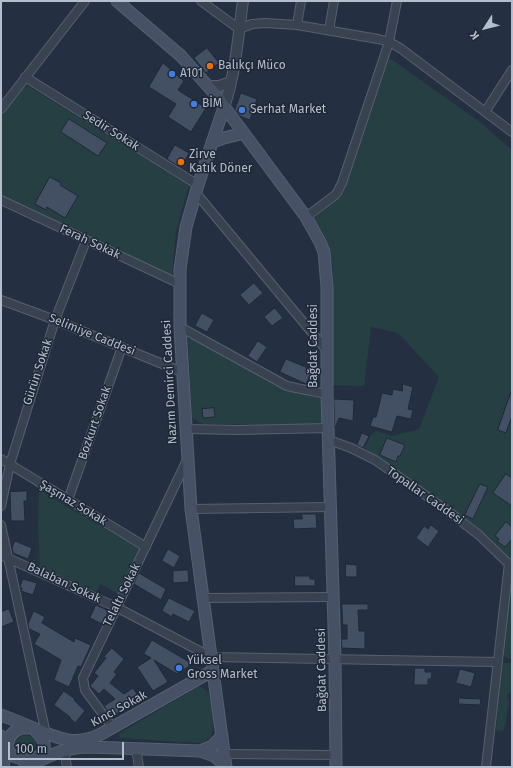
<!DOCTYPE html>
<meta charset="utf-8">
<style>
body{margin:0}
#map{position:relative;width:513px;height:768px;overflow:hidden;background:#243042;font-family:"Fira Sans",sans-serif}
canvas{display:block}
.frame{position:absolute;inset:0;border:2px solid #b5becc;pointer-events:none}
.north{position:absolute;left:465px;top:8px;width:40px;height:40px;-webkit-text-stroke:3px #1d2736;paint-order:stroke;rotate:234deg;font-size:11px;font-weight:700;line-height:16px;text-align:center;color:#b5becc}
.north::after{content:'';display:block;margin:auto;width:14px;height:18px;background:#b5becc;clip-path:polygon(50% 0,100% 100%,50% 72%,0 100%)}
.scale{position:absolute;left:8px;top:742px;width:116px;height:18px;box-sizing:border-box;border:2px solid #b5becc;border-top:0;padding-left:5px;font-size:12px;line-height:14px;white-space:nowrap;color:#b5becc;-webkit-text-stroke:3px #1d2736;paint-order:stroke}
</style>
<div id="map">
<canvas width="513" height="768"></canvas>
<div class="frame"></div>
<div class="north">K</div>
<div class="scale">100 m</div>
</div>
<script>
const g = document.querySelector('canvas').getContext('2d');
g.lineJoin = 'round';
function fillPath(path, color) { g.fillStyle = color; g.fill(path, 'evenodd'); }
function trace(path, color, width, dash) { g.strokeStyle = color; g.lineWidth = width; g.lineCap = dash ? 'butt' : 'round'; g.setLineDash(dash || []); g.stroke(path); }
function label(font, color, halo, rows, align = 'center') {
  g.font = font + ' "Fira Sans",sans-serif'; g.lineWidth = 3; g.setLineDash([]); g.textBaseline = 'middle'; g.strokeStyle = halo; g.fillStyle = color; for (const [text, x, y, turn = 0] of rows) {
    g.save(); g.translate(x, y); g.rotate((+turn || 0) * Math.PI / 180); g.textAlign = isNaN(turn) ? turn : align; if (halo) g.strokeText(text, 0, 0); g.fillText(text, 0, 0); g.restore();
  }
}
fillPath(new Path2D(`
 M391,59L481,123L512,150V560L491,539L431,494L364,448L371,435L376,431L392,436L419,429L439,377L398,333L371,327L364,386L333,385V268L327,240L314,218L341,197L344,192L385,63L389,60Z
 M28,86L189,185L176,231L172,277L1,197V117L21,89Z
 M192,338L285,388L322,398L324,425L203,424L194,419L192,417L188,339Z
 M39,489L69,508L143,550L118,594L100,584L95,595L40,569L38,525Z
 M512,584V659L503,656L509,588Z
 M502,663H512V691L507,695L509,701L505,726L503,731L496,730Z
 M198,687C202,687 206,689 208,693C212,699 215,728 211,735C209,740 204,742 198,743L120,738L119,735L120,733Z
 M22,736C37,733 40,747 30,757L15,751C13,744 15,740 22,736Z`), '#263f43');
const building = new Path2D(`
 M207,48L219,63L206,73L194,58Z
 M163,63L184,81L178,90L206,108L191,132L168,117L176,104L149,87Z
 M241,93L257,99L250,120L240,116L235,110Z
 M69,119L107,143L98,156L61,132Z
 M175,145L189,153L181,168L167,159Z
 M50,177L61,183L60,185L78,196L65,218L47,207L46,210L35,204Z
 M254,283L263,293L249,305L240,295Z
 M275,308L283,318L272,326L264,317Z
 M202,313L214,320L207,332L195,326Z
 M258,341L267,347L257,362L248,356Z
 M286,359L313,370L306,384L280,372Z
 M403,384L413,387L408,409L413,410L411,419L397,416L392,432L370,426L373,417H376L382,393L392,395L393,389L402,391Z
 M511,392L512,416L506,433L498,430Z
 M334,399L354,400L353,421L339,418L335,428Z
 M214,408L215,417L203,418L202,409Z
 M362,433L369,436L363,448L357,445Z
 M387,438L405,445L400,456H398L396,462L380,455Z
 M506,474L512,478V506L493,493Z
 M480,484L488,487L473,519L465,515Z
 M27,491V501H24L25,521H11L10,492Z
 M302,514H316L317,528L294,529L293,519H302Z
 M506,522L512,527V539L505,547L497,541L499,539L495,536Z
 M431,525L439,531L428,547L416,538L424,526L428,529Z
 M15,541L32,548L28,559L13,553L12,548Z
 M168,549L180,556L174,568L162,561Z
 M346,564L357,565V577H346Z
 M188,570L189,582L173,583V571Z
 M139,573L166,589L161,600L134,584Z
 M295,576H310V579H315V586H295Z
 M23,579L37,583L33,595L21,591L22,588L20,587Z
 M169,598L195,611L189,622L173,614L172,617L162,611Z
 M342,604H368V610H358L359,631H365V649L342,648L341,639H347V625H343Z
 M96,605L109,611L102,624L90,618Z
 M9,609L14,622L1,627V612Z
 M34,611L45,617L42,623L74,642L75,638L91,645L81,667L78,666L69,687L54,680L61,660L34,644L40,634L29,629L28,624Z
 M152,640L191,663L188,667L177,674L154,660L168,682L153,691L137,667L151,658L144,654Z
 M112,648L124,659L114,672L117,674L110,683L124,694L133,688L139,697L129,703L131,705L112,717L104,706L115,699L104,689L99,694L90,686L98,676L94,673L106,658L104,657Z
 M415,668H425V672H432L431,679H428V685H414Z
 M460,669L475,673L471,687L456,683Z
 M64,691L75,699L74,700L85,711L75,723L70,718V717L54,705Z
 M459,698L481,699L480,705L459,704Z`);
fillPath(building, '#435064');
trace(building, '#1f2938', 1);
const minor = new Path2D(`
 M201,1L239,29L252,24L265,23L297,25L378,39L389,42L400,48L512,132
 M297,25L301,1
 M329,30L334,1
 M25,77L198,185
 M1,109L85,1
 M485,112L512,70
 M196,193L328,352
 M1,200L180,284
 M306,217L334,196L337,193L342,183L389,42L397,1
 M1,300L55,320L182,372
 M180,327L287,386L296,388L327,394
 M186,429L238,430L328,428
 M329,440L351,448L375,460L445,509L479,535L512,567
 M1,459L146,547
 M68,500L122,347
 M1,506L10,464L55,320L86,241
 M191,509L331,507
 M1,525L46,734
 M1,555L116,607L211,657L497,662
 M202,598L333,597
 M113,728L85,690L83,678L187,460
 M64,749L67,767
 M136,749L139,767
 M224,754L336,755
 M486,767L509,563`);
const tertiary = new Path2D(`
 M208,86H219L231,82
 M224,107C236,73 238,36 243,1`);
const secondary = new Path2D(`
 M117,1L181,56L214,93L306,217L320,242L324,252L327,287V394L335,659L336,767
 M224,107L198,185L186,227L180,269V327L191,509L226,767
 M212,142L224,138L244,133
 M1,715C12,719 22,723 33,728C57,738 76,747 101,734L212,671
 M21,728H33C71,764 1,768 8,743C9,735 14,731 21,728Z
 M1,736L7,746L3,767
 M200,751L212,746L222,736
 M25,767C48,757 64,747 89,747L200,751L214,756L226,766`);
trace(minor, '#56606f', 10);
trace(tertiary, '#56606f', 12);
trace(secondary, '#56606f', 13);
trace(minor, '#384251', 8);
trace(tertiary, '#384251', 10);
trace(secondary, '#465165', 11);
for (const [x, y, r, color] of [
 [210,66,4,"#e8710a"],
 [172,74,4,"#3f7fe0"],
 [194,104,4,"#3f7fe0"],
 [242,110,4,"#3f7fe0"],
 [181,162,4,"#e8710a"],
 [179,668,4,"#3f7fe0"]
]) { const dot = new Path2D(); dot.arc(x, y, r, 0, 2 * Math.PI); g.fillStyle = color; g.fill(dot); trace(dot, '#1d2736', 1.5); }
label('12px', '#b5becc', '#1d2736', [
 ["Balıkçı Müco",218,66],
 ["A101",180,74],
 ["BİM",202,104],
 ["Serhat Market",250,110],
 ["Zirve",189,155],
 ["Katık Döner",189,169],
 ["Yüksel",187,661],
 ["Gross Market",187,675]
], 'left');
label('12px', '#b5becc', '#1d2736', [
 ["Sedir Sokak",111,131,32],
 ["Ferah Sokak",90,242,25],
 ["Selimiye Caddesi",92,335,22],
 ["Bağdat Caddesi",314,346,-90],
 ["Gürün Sokak",38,372,-72],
 ["Nazım Demirci Caddesi",170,382,-93],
 ["Bozkurt Sokak",95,423,-71],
 ["Topallar Caddesi",425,496,35],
 ["Şaşmaz Sokak",73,503,31],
 ["Balaban Sokak",64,583,25],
 ["Telaltı Sokak",122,595,-64],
 ["Bağdat Caddesi",322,670,-91],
 ["Kıncı Sokak",119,709,-29]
]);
</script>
